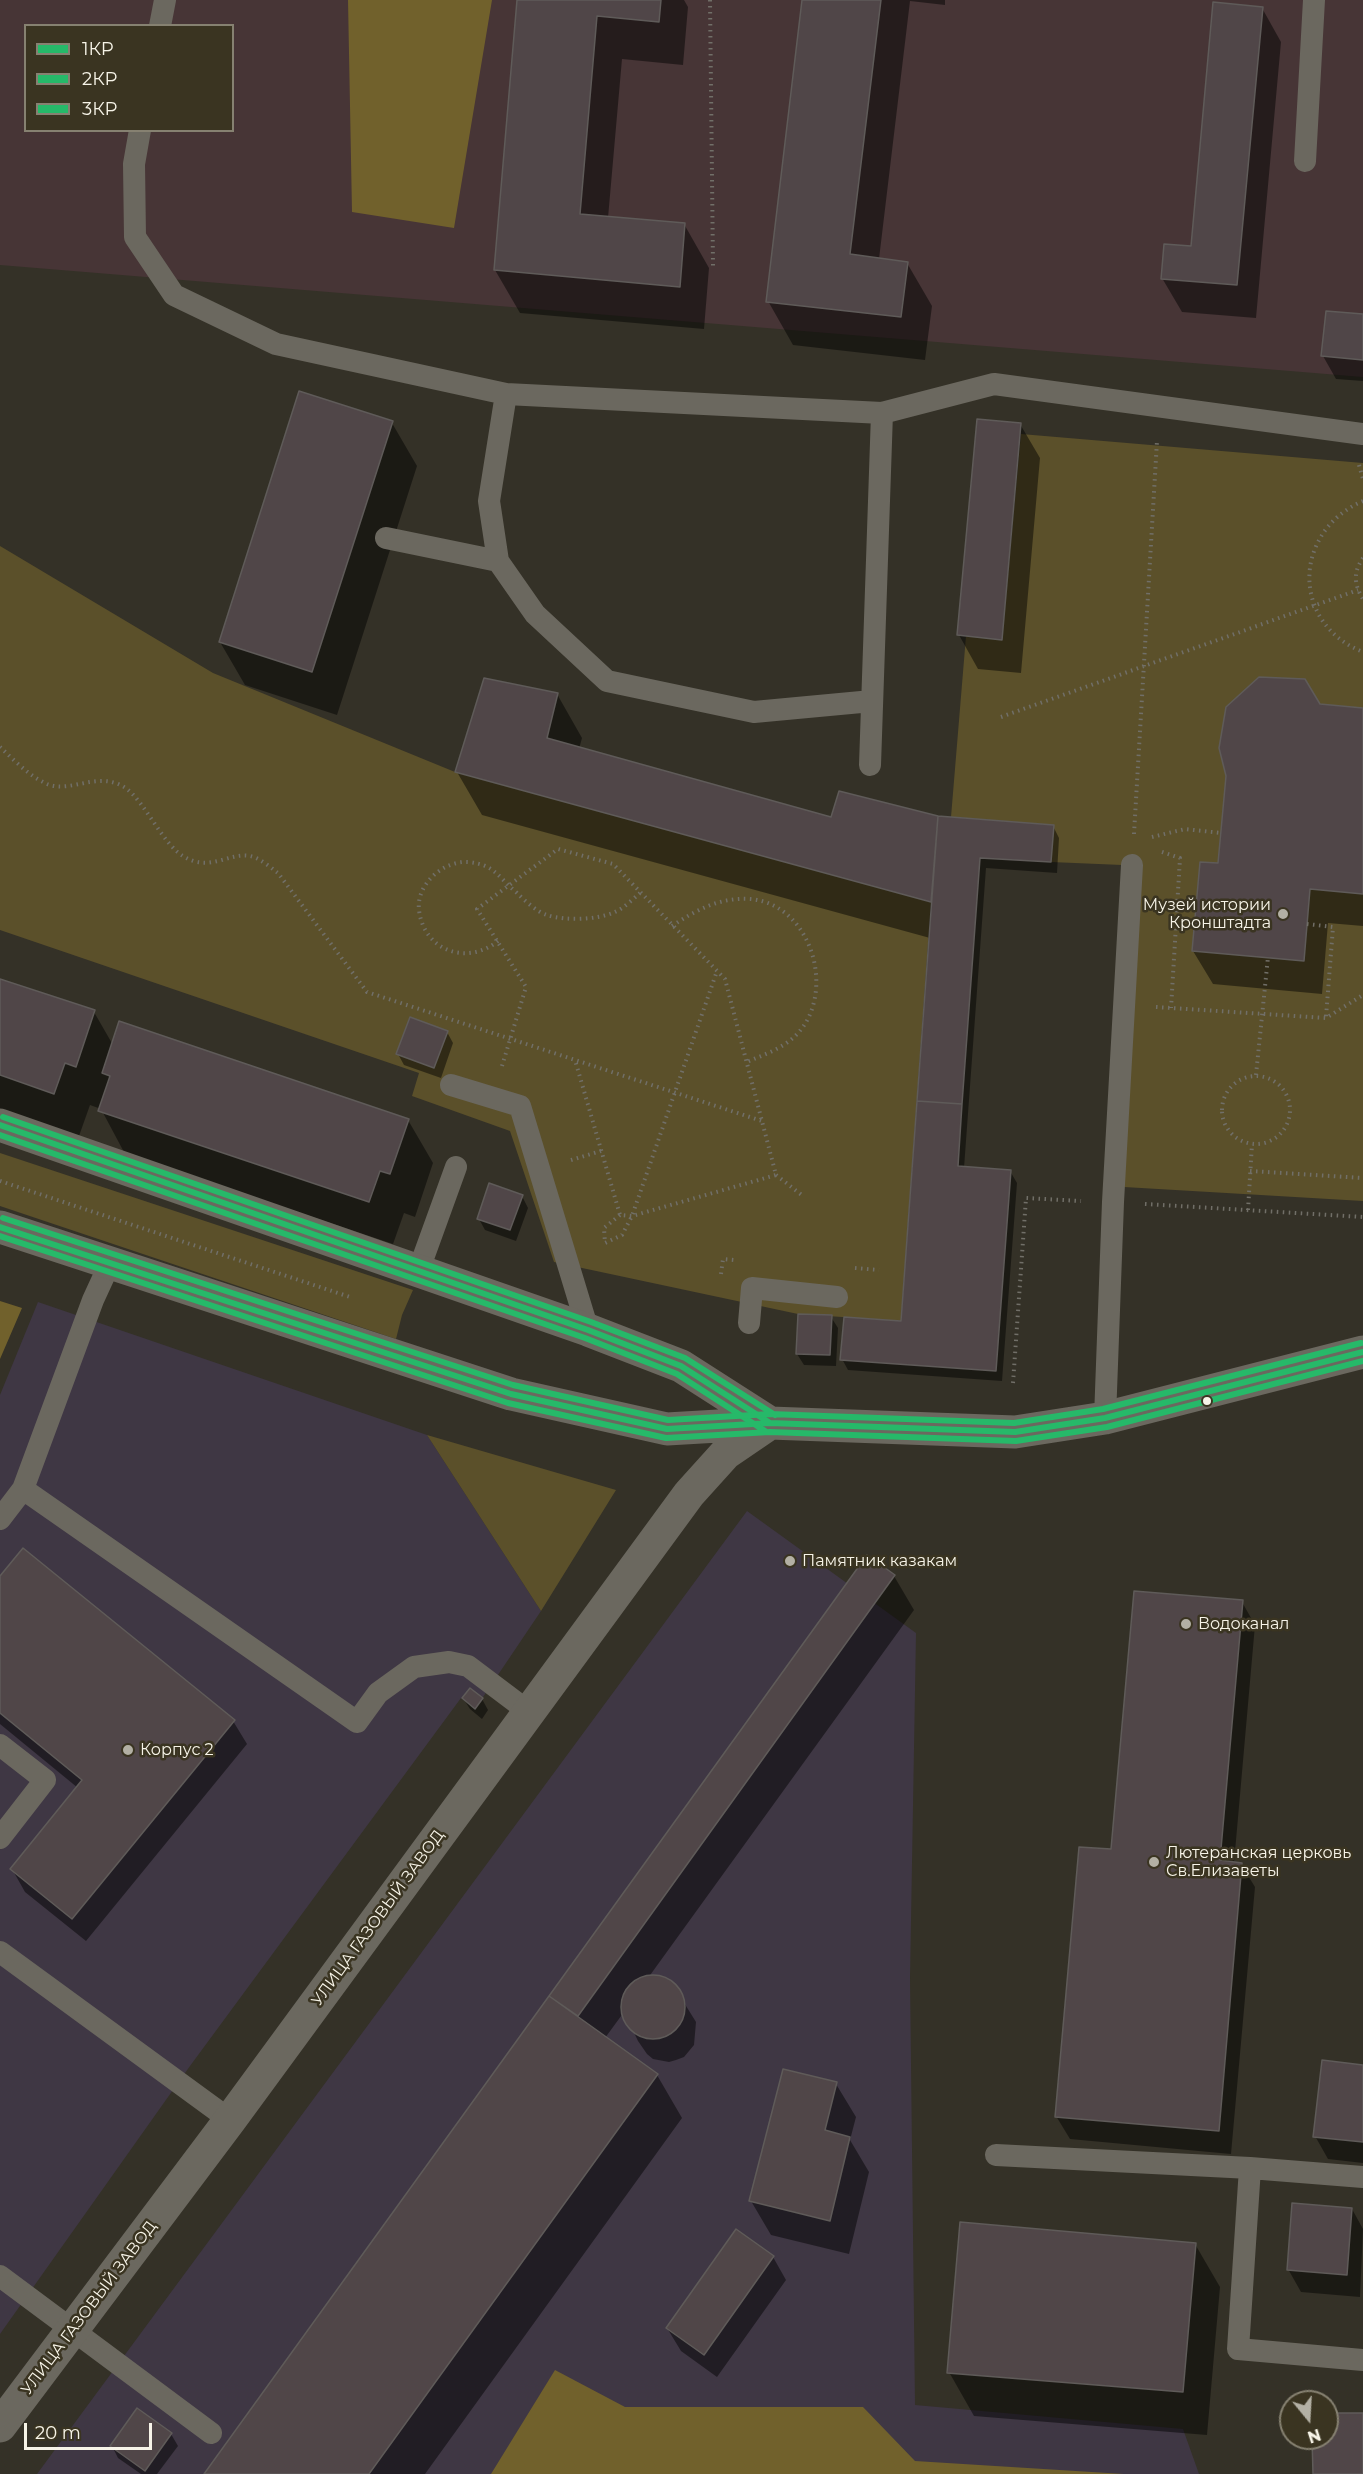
<!DOCTYPE html>
<meta charset="utf-8">
<style>
body{margin:0}
#map{position:relative;width:1363px;height:2474px;overflow:hidden;background:#343127;font-family:Montserrat,sans-serif}
canvas{display:block}
.legend{position:absolute;left:24px;top:24px;width:210px;height:108px;box-sizing:border-box;background:#3a3421;border:2px solid #868171;margin:0;padding:8px 10px;list-style:none;font-size:18px;color:#f7f4e8}
.legend li{display:flex;align-items:center;gap:12px;height:30px}
.legend b{width:30px;border:2px solid #868171}
.north{position:absolute;left:1279px;top:2390px;width:60px;height:60px;box-sizing:border-box;background:#3a3421;border:2px solid #868171;border-radius:50%;rotate:162deg;font-size:16px;font-weight:700;line-height:24px;text-align:center;color:#f7f4e8}
.north::after{content:'';display:block;margin:auto;width:21px;height:27px;background:#b3b0a4;clip-path:polygon(50% 0,100% 100%,50% 72%,0 100%)}
.scale{position:absolute;left:24px;top:2423px;width:128px;height:27px;box-sizing:border-box;border:3px solid #f7f4e8;border-top:0;padding-left:8px;font-size:18px;line-height:21px;white-space:nowrap;color:#f7f4e8;-webkit-text-stroke:4px #3a3421;paint-order:stroke}
</style>
<div id="map">
<canvas width="1363" height="2474"></canvas>
<ul class="legend">
<li><b style="height:8px;background:#26b969"></b>1КР</li>
<li><b style="height:8px;background:#26b969"></b>2КР</li>
<li><b style="height:8px;background:#26b969"></b>3КР</li>
</ul>
<div class="north">N</div>
<div class="scale">20 m</div>
</div>
<script>
const g = document.querySelector('canvas').getContext('2d');
g.lineJoin = 'round';
function fillPath(path, color) { g.fillStyle = color; g.fill(path, 'evenodd'); }
function trace(path, color, width, dash) { g.strokeStyle = color; g.lineWidth = width; g.lineCap = dash ? 'butt' : 'round'; g.setLineDash(dash || []); g.stroke(path); }
function label(font, color, halo, rows, align = 'center') {
  g.font = font + ' Montserrat,sans-serif'; g.lineWidth = 5; g.setLineDash([]); g.textBaseline = 'middle'; g.strokeStyle = halo; g.fillStyle = color; for (const [text, x, y, turn = 0] of rows) {
    g.save(); g.translate(x, y); g.rotate((+turn || 0) * Math.PI / 180); g.textAlign = isNaN(turn) ? turn : align; if (halo) g.strokeText(text, 0, 0); g.fillText(text, 0, 0); g.restore();
  }
}
fillPath(new Path2D(`
 M0,0H1363V377L0,265ZM26,26H232V130H26Z`), '#473536');
fillPath(new Path2D(`
 M38,1302L427,1435L541,1611L475,1709L461,1698L190,2066L0,2334V1395Z
 M747,1511L916,1633L910,1978L915,2405L1183,2429L1199,2474H37Z`), '#3f3744');
fillPath(new Path2D(`
 M1021,434L1363,463V1201L1124,1187L1122,865L1051,862L1053,825L951,817L966,636L1002,639Z
 M0,546L213,673L455,772L931,902L901,1321L798,1314L554,1262L510,1131L412,1096L419,1073L0,930Z
 M0,1153L413,1290L402,1315L396,1339L0,1206Z
 M427,1435L616,1490L541,1611Z`), '#5b502a');
fillPath(new Path2D(`
 M348,0H492L454,228L352,212Z
 M0,1301L22,1308L0,1359Z
 M555,2370L625,2407H863L915,2461L1124,2474H491Z`), '#71612c');
fillPath(new Path2D(`
 M519,0H684L688,7L683,65L622,59L608,218L684,224L709,268L704,329L520,313L495,270Z
 M804,0H945V5L910,1L879,259L907,263L932,306L925,360L793,345L768,301Z
 M1262,8L1281,42L1256,318L1182,312L1162,278L1192,248Z
 M1363,316V381L1336,379L1323,356Z
 M392,423L417,466L337,715L245,685L220,642Z
 M1020,424L1040,458L1021,673L978,669L959,635Z
 M557,694L582,738L579,749L832,819L937,818L1053,826L1059,838L1057,873L986,868L964,1168L1010,1171L1017,1183L1002,1381L848,1370L842,1359L902,1322L930,938L482,815L457,772Z
 M1319,706L1363,709V926L1328,923L1322,994L1213,984L1193,951L1219,865Z
 M0,980L94,1012L113,1045L408,1120L433,1163L415,1217L404,1213L393,1244L125,1154L101,1109L90,1105L79,1136L0,1110Z
 M447,1032L453,1043L441,1078L404,1065L398,1054Z
 M522,1196L528,1208L516,1241L485,1230L479,1219Z
 M831,1317L838,1328L836,1366L804,1365L797,1354Z
 M867,1557L894,1576L914,1610L648,1978H659L673,1985L696,2022L694,2045L684,2057L676,2060L669,2062L653,2059L647,2054L638,2041L624,2012L605,2038L657,2075L682,2118L425,2474H206Z
 M0,1579L233,1721L247,1744L86,1941L25,1892L12,1869L78,1788L0,1724Z
 M1242,1602L1255,1625L1234,1863L1241,1864L1255,1887L1231,2154L1070,2139L1056,2116L1113,1851Z
 M463,1698L482,1699L488,1710L482,1719L470,1709Z
 M1363,2066V2163L1328,2159L1315,2136Z
 M836,2084L856,2117L850,2140L869,2172L849,2254L771,2235L751,2201Z
 M1352,2209L1363,2229L1360,2297L1301,2292L1288,2269Z
 M1195,2244L1220,2287L1207,2435L974,2416L949,2372Z
 M773,2257L786,2280L717,2377L681,2351L667,2328Z
 M138,2410L171,2434L178,2446L157,2474H141L118,2458L112,2446Z`), '#0007');
const building = new Path2D(`
 M517,0H661L659,22L597,16L580,214L685,223L680,287L494,270Z
 M802,0H881L850,254L908,262L901,317L766,302Z
 M1213,2L1263,7L1237,285L1161,279L1164,244L1191,246Z
 M1326,311L1363,314V360L1321,356Z
 M299,391L393,421L312,672L219,642Z
 M977,419L1021,423L1002,640L957,635Z
 M1259,677L1305,679L1320,704L1363,708V894L1310,889L1304,961L1192,951L1200,862L1218,863L1226,776L1219,748L1226,707Z
 M484,678L558,693L547,738L831,817L839,791L938,816L931,902L455,772Z
 M938,816L1054,825L1051,862L980,858L962,1104L917,1101Z
 M0,979L95,1010L76,1067L65,1063L54,1094L0,1075Z
 M410,1017L448,1031L434,1068L396,1054Z
 M119,1021L409,1119L390,1174L380,1171L369,1202L98,1111L110,1076L102,1073Z
 M917,1101L962,1104L958,1166L1011,1170L996,1371L840,1360L844,1317L901,1321Z
 M489,1183L523,1195L510,1230L477,1219Z
 M798,1314L832,1315L830,1355L796,1354Z
 M23,1548L235,1720L72,1919L10,1869L82,1780L0,1713V1576Z
 M867,1555L895,1575L578,2016L549,1996Z
 M1134,1591L1243,1600L1220,1860L1242,1863L1219,2131L1055,2117L1079,1847L1111,1849Z
 M470,1688L483,1698L475,1709L462,1698Z
 M621 2007a32 32 0 1 1 64 0a32 32 0 1 1-64 0Z
 M549,1996L658,2074L369,2474H204Z
 M1322,2060L1363,2065V2142L1313,2137Z
 M783,2069L837,2082L825,2130L850,2137L830,2221L749,2201Z
 M1292,2203L1352,2208L1347,2275L1287,2270Z
 M960,2222L1196,2243L1183,2392L947,2373Z
 M736,2229L774,2256L704,2355L666,2328Z
 M137,2408L172,2433L145,2471L110,2446Z
 M1327,2413H1363V2474H1313L1312,2438H1327Z`);
fillPath(building, '#504648');
trace(building, '#5f5b59', 1.5);
trace(new Path2D(`
 M710,0L713,266
 M1359,465L1363,479
 M1363,501C1293,531 1290,623 1363,652
 M1363,558C1353,572 1354,585 1363,599
 M1001,717L1358,590
 M0,747C14,760 29,776 47,784C72,794 99,769 127,789C146,804 163,844 183,856C209,873 229,852 250,856C260,858 270,867 278,873L367,992L762,1121
 M1134,834L1157,441
 M1152,837L1185,829L1221,833
 M1162,852L1180,858L1171,1008
 M1307,924L1333,927L1326,1017
 M672,926C696,910 720,897 750,899C811,904 836,989 799,1032C785,1048 765,1054 747,1062
 M498,941C467,966 424,951 419,910C416,884 444,860 469,862C495,865 498,877 517,893C524,900 537,912 547,915C565,921 597,920 615,912C624,908 633,899 640,893
 M1156,1007L1326,1018L1363,995
 M502,1066L526,987L477,909L558,849L613,864L725,979L776,1175L632,1216L620,1215L575,1060
 M1256,1075L1268,957
 M1222 1110a34 34 0 1 1 68 0a34 34 0 1 1-68 0Z
 M571,1160L601,1151
 M1250,1171L1363,1178
 M776,1175L803,1196
 M0,1181L353,1298
 M1145,1204L1363,1217
 M1248,1210L1252,1144
 M620,1215L604,1228L605,1243L622,1235L632,1216L717,971
 M855,1268L879,1270
 M721,1274L723,1259L734,1260
 M1013,1383L1026,1198L1081,1201`), '#716f68', 4, [1.5, 4.5]);
trace(new Path2D(`
 M160,26L165,0
 M140,130L134,164L135,237L174,295L276,344L506,394L882,413L994,384L1363,434
 M1305,161L1314,0
 M506,394L489,501L498,561L535,614L607,681L754,712L872,701
 M386,538L498,561
 M870,765L882,413
 M451,1085L520,1106L588,1330
 M110,1263L93,1300L23,1489L357,1722L378,1693L414,1667L449,1662L468,1666L529,1712
 M418,1272L456,1167
 M749,1323L752,1288L837,1297
 M1105,1418L1113,1202L1132,865
 M0,1519L23,1489
 M0,1745L45,1780L0,1838
 M0,1952L230,2120
 M996,2155L1250,2168L1238,2349L1363,2360
 M1250,2168L1363,2177
 M0,2276L211,2433`), '#6b685f', 22);
trace(new Path2D(`
 M0,1125L588,1330L681,1366L770,1423
 M0,1227L511,1394L667,1429L770,1423L1015,1432L1105,1418L1363,1352
 M0,2426L230,2120L689,1494L726,1453L770,1423`), '#6b685f', 33);
trace(new Path2D(`
 M0,1125L588,1330L681,1366L770,1423
 M0,1227L511,1394L667,1429L770,1423L1015,1432L1105,1418L1363,1352`), '#26b969', 6);
trace(new Path2D(`
 M0,1135L585,1338L677,1374L765,1431
 M0,1236L508,1403L666,1438L770,1432L1016,1441L1107,1427L1363,1361`), '#26b969', 6);
trace(new Path2D(`
 M3,1117L591,1322L685,1358L775,1415
 M3,1218L513,1385L668,1420L770,1414L1014,1423L1103,1409L1361,1343`), '#26b969', 6);
for (const [x, y, r, color] of [
 [1283,914,6,"#b3b0a4"],
 [1207,1401,5,"#f7f4e8"],
 [790,1561,6,"#b3b0a4"],
 [1186,1624,6,"#b3b0a4"],
 [128,1750,6,"#b3b0a4"],
 [1154,1862,6,"#b3b0a4"]
]) { const dot = new Path2D(); dot.arc(x, y, r, 0, 2 * Math.PI); g.fillStyle = color; g.fill(dot); trace(dot, '#3a3421', 2); }
label('16px', '#f7f4e8', '#3a3421', [
 ["Музей истории",1271,905,"right"],
 ["Кронштадта",1271,923,"right"],
 ["Памятник казакам",802,1561],
 ["Водоканал",1198,1624],
 ["Корпус 2",140,1750],
 ["Лютеранская церковь",1166,1853],
 ["Св.Елизаветы",1166,1871]
], 'left');
label('16px', '#f7f4e8', '#3a3421', [
 ["УЛИЦА ГАЗОВЫЙ ЗАВОД",378,1918,-54],
 ["УЛИЦА ГАЗОВЫЙ ЗАВОД",89,2308,-53]
]);
</script>
